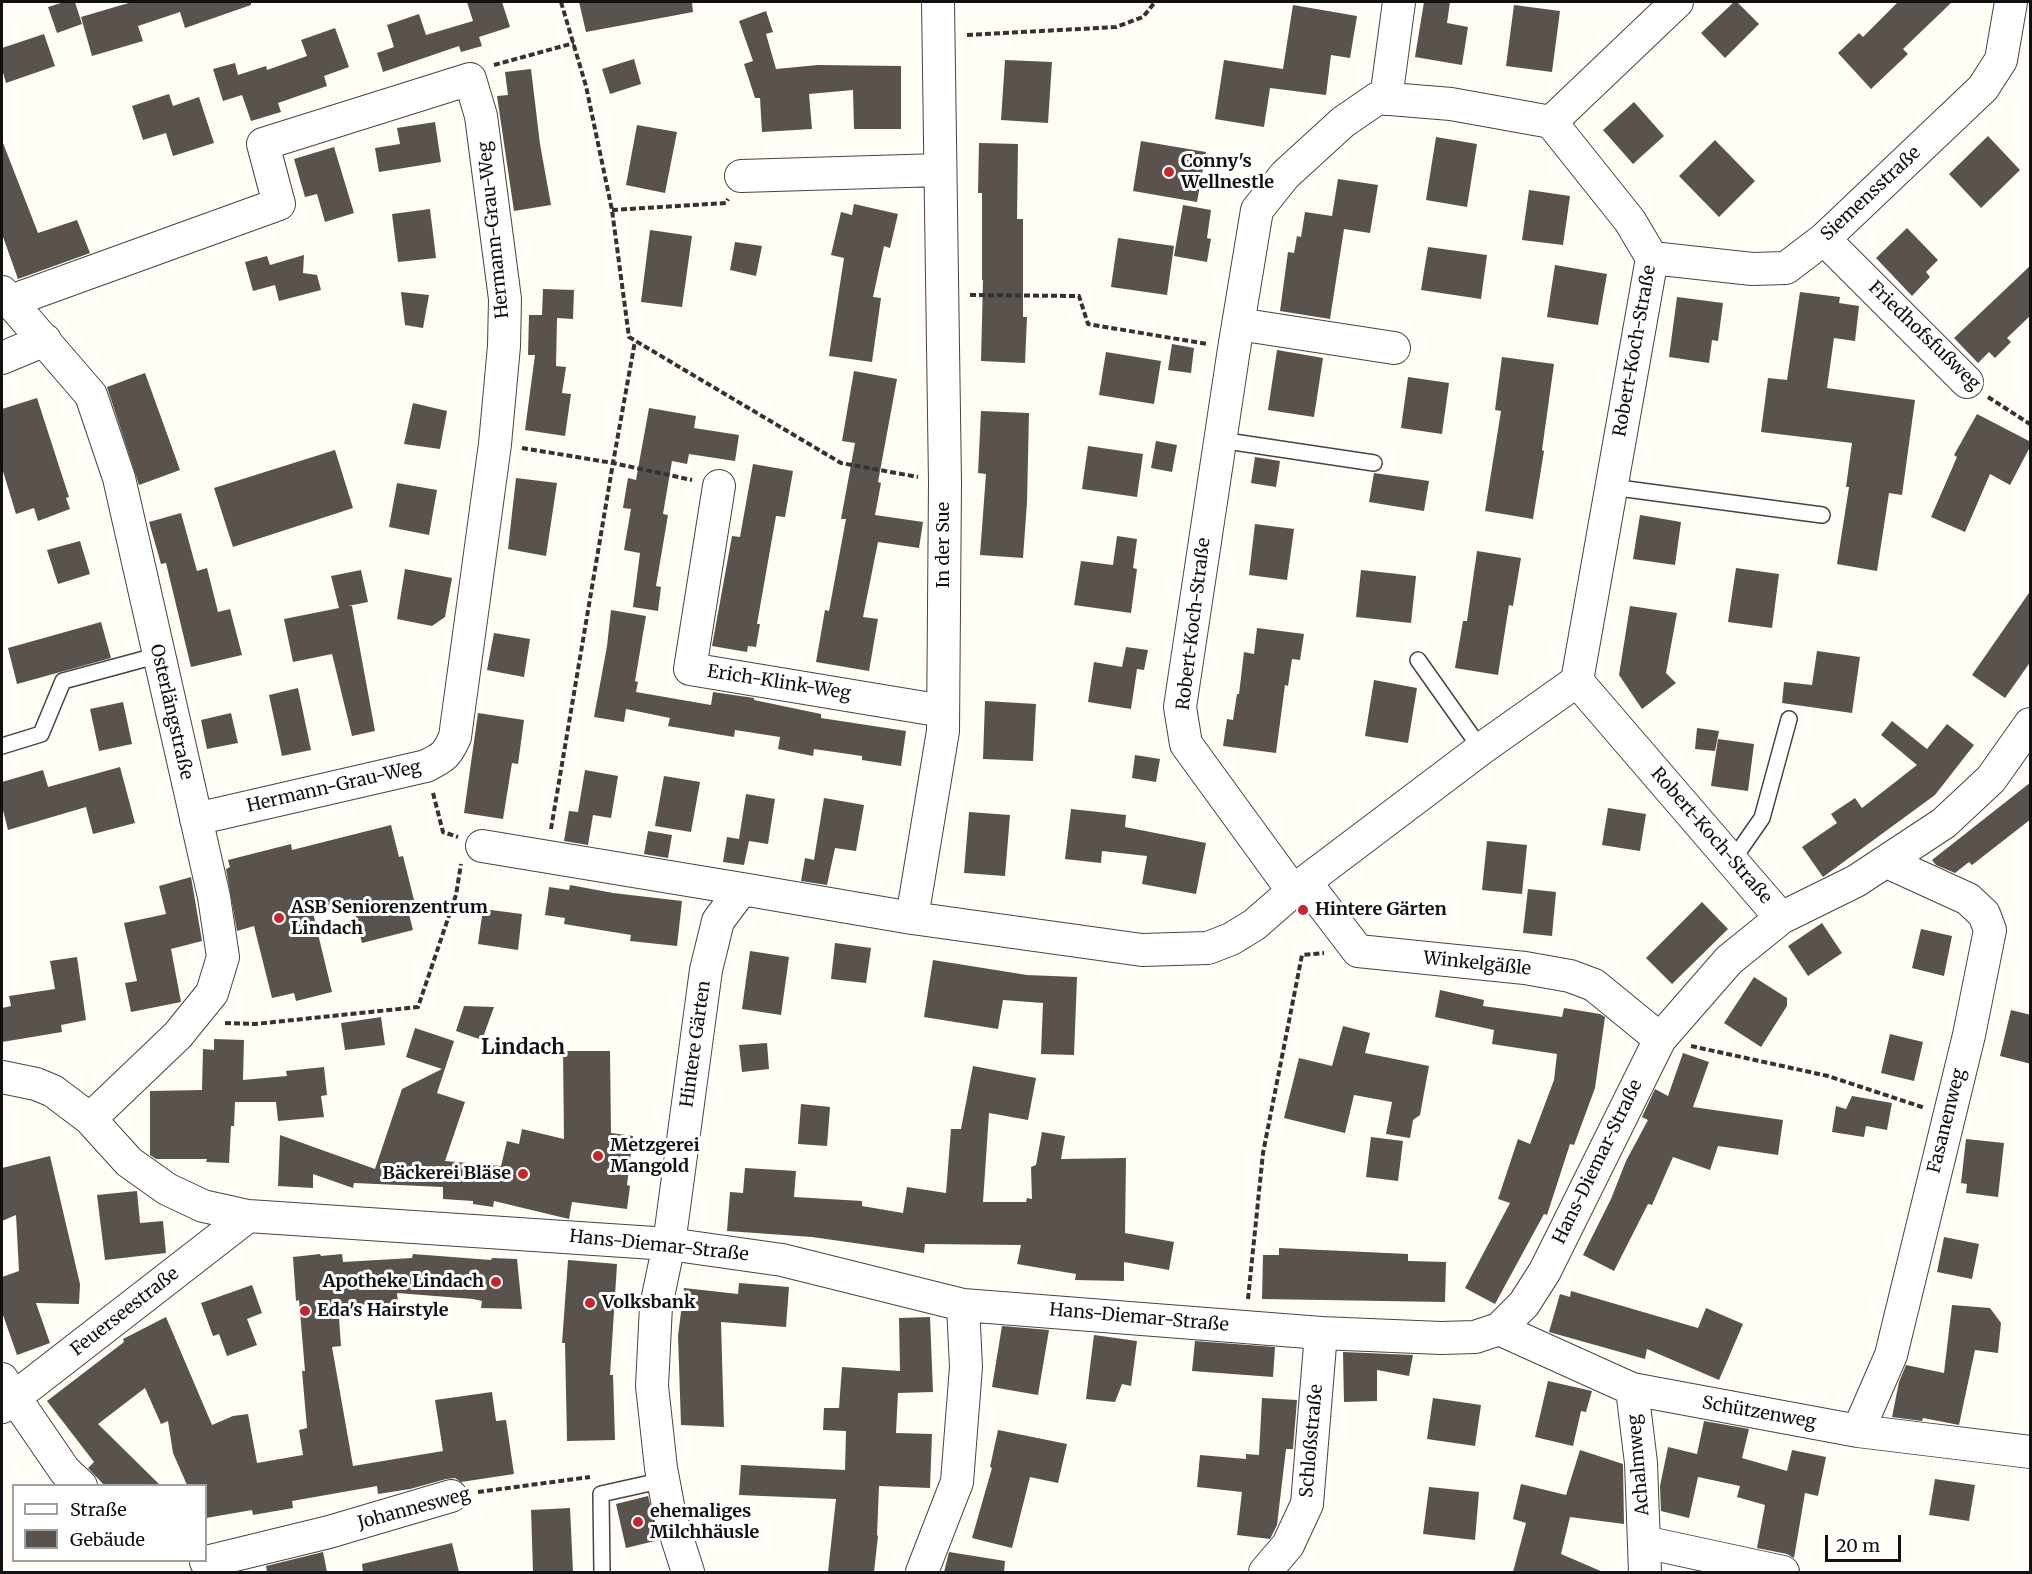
<!DOCTYPE html>
<meta charset="utf-8">
<style>
body{margin:0}
#map{position:relative;width:2032px;height:1574px;overflow:hidden;background:#fffdf5;font-family:Merriweather,serif}
canvas{display:block}
.frame{position:absolute;inset:0;border:3px solid #111;pointer-events:none}
.legend{position:absolute;left:12px;top:1484px;width:195px;height:78px;box-sizing:border-box;background:#fff;border:2px solid #a0a0a0;margin:0;padding:8px 10px;list-style:none;font-size:18px;color:#111}
.legend li{display:flex;align-items:center;gap:12px;height:30px}
.legend b{width:30px;border:2px solid #a0a0a0}
.scale{position:absolute;left:1825px;top:1535px;width:76px;height:27px;box-sizing:border-box;border:3px solid #111;border-top:0;padding-left:8px;font-size:18px;line-height:21px;white-space:nowrap;color:#111;-webkit-text-stroke:4px #fff;paint-order:stroke}
</style>
<div id="map">
<canvas width="2032" height="1574"></canvas>
<div class="frame"></div>
<ul class="legend">
<li><b style="height:8px;background:#fff"></b>Straße</li>
<li><b style="height:16px;background:#5a524d"></b>Gebäude</li>
</ul>
<div class="scale">20 m</div>
</div>
<script>
const g = document.querySelector('canvas').getContext('2d');
g.lineJoin = 'round';
function fillPath(path, color) { g.fillStyle = color; g.fill(path, 'evenodd'); }
function trace(path, color, width, dash) { g.strokeStyle = color; g.lineWidth = width; g.lineCap = dash ? 'butt' : 'round'; g.setLineDash(dash || []); g.stroke(path); }
function label(font, color, halo, rows, align = 'center') {
  g.font = font + ' Merriweather,serif'; g.lineWidth = 6; g.setLineDash([]); g.textBaseline = 'middle'; g.strokeStyle = halo; g.fillStyle = color; for (const [text, x, y, turn = 0] of rows) {
    g.save(); g.translate(x, y); g.rotate((+turn || 0) * Math.PI / 180); g.textAlign = isNaN(turn) ? turn : align; if (halo) g.strokeText(text, 0, 0); g.fillText(text, 0, 0); g.restore();
  }
}
fillPath(new Path2D(`
 M64,2H75L82,24L57,33L48,7Z
 M132,2H251V5L185,28L180,12L138,26L143,41L92,56L81,17Z
 M467,2H502L510,27L479,37L482,46L461,52L459,46L383,72L377,53L394,47L387,25L419,14L426,35L473,21Z
 M579,2H692L693,12L586,32Z
 M1424,2H1450L1447,23L1468,27L1462,65L1415,57Z
 M1734,2H1737L1759,24L1725,58L1701,33Z
 M1898,2H1952L1903,49L1908,54L1871,89L1838,53L1859,33L1863,37Z
 M1293,5L1357,16L1350,58L1331,55L1326,95L1270,88L1264,127L1215,119L1224,60L1283,69Z
 M1514,5L1560,11L1552,72L1506,66Z
 M766,11L773,32L766,34L776,69L818,65L901,66V129H854L853,90L809,94L812,129L762,132L760,98H755L744,64L753,61L739,21Z
 M335,28L349,67L324,76L327,86L278,103L281,112L251,121L242,95L223,101L213,69L235,63L238,75L266,66L267,70L307,56L301,40Z
 M44,34L55,66L6,83L2,69V48Z
 M634,59L641,84L610,94L602,69Z
 M1005,60L1052,62L1048,123L1001,120Z
 M531,69L540,144L551,205L514,211L497,96L508,95L505,72Z
 M169,94L173,106L199,97L214,143L173,156L166,133L143,140L132,106Z
 M1634,102L1664,136L1633,164L1603,130Z
 M435,122L441,162L379,172L375,148L400,144L397,128Z
 M637,125L677,132L665,193L626,185Z
 M1988,136L2020,170L1981,208L1949,174Z
 M1436,137L1477,144L1467,207L1426,200Z
 M1715,140L1755,181L1719,217L1679,176Z
 M1141,141L1206,152L1197,202L1133,191Z
 M2,143H3L38,233L77,220L90,253L18,279L2,234Z
 M979,143L1018,144L1017,219H1023V317H1027L1025,363L981,361L983,280H982V193H978Z
 M334,147L354,213L325,222L317,194L305,197L294,159Z
 M1338,179L1378,185L1370,233L1344,229L1330,319L1280,311L1288,252L1294,253L1297,236L1301,237L1305,212L1332,216Z
 M1529,190L1570,196L1563,245L1522,240Z
 M854,204L898,214L890,248L884,246L873,297L881,298L872,362L829,356L844,258L831,255L841,212L852,215Z
 M1183,205L1211,210L1207,238L1211,239L1207,262L1174,256Z
 M430,209L436,258L398,262L392,214Z
 M1907,228L1938,260L1926,272L1930,277L1912,296L1876,258Z
 M650,230L692,236L682,307L641,302Z
 M1118,238L1174,246L1167,295L1111,287Z
 M735,242L762,246L756,276L730,270Z
 M1428,247L1487,255L1481,299L1421,290Z
 M304,255L303,273L317,275L321,290L279,301L275,285L253,291L245,262L267,256L270,265Z
 M1555,265L1607,274L1598,325L1547,317Z
 M2031,265V315L2007,338L2011,342L1995,358L1989,352L1978,363L1954,338Z
 M543,289L574,290L573,319L557,318L556,366L566,367L562,393L571,394L565,436L525,430L535,355H528L529,315H542Z
 M401,292L429,295L423,328L405,325Z
 M1800,292L1840,297L1839,303L1859,306L1855,341L1834,338L1827,388L1915,400L1902,495L1889,493L1877,571L1837,564L1849,487H1846L1852,443L1761,432L1768,378L1787,380Z
 M1677,297L1723,303L1718,341L1712,340L1709,363L1669,357Z
 M1172,344L1194,348L1191,373L1168,370Z
 M1277,350L1323,358L1314,417L1268,410Z
 M1106,352L1161,361L1154,404L1099,395Z
 M1502,357L1554,364L1542,450L1544,451L1533,519L1485,511L1501,411L1495,410Z
 M854,371L897,379L878,482L881,483L875,515L923,522L919,548L878,542L863,617L878,619L869,671L816,662L825,610L829,611L846,519H841L855,443L842,441Z
 M145,373L180,470L139,485L107,387Z
 M1408,377L1449,383L1442,434L1401,428Z
 M37,398L69,497L66,498L70,509L38,521L34,508L16,514L2,468V409Z
 M413,403L447,411L440,449L404,444Z
 M649,408L696,416L694,428L739,435L735,461L689,454L687,464L672,461L663,514L668,515L656,586L661,587L658,611L633,607L640,553L624,550L631,509L623,508L628,478L636,480Z
 M981,411L1029,413L1027,502L1023,558L980,555L986,474L978,473Z
 M1977,414L2031,442V445L2010,485L1990,474L1965,532L1931,517L1957,457L1954,455Z
 M1156,441L1177,445L1172,472L1151,468Z
 M1088,446L1143,454L1137,497L1082,489Z
 M335,450L353,508L233,547L214,488Z
 M1255,457L1280,461L1276,487L1251,483Z
 M753,464L793,471L785,517L776,516L757,624H760L756,647L748,646L747,652L712,646L732,536L740,537Z
 M1374,473L1429,481L1424,511L1369,502Z
 M516,478L557,483L546,556L508,549Z
 M397,483L437,490L429,535L389,527Z
 M181,513L197,571L207,568L218,612L230,609L242,655L191,667L166,563L161,564L149,522Z
 M1640,515L1681,522L1675,565L1633,559Z
 M1255,524L1294,529L1287,580L1249,575Z
 M1117,536L1137,539L1133,568L1137,569L1131,613L1074,605L1081,561L1113,565Z
 M80,541L90,574L58,584L47,550Z
 M1477,551L1521,558L1513,606L1509,605L1498,675L1455,668L1463,621H1467Z
 M1736,568L1779,574L1772,628L1728,622Z
 M405,569L452,578L445,617L432,626L397,619Z
 M361,570L368,602L348,606H352L375,731L352,736L332,654L293,662L284,619L339,608L331,576Z
 M1361,570L1416,576L1411,623L1356,617Z
 M2031,590V661L2005,698L1972,675Z
 M1630,606L1677,613L1666,673L1676,683L1642,709L1619,675Z
 M611,610L646,616L635,681L638,682L636,692L711,705L713,692L754,698V700L821,714V718L906,731L901,766L862,760V756L814,749L813,756L778,749L780,737L735,730L734,737L668,726L670,718L626,709L624,722L594,717L607,646Z
 M101,622L111,658L17,684L8,648Z
 M1257,628L1304,634L1300,660L1292,659L1288,686L1285,685L1276,753L1223,746L1227,719L1233,720L1237,694H1239L1244,652L1254,654Z
 M494,633L530,639L524,677L487,670Z
 M1126,647L1148,650L1144,670L1137,669L1131,709L1088,702L1094,662L1122,667Z
 M1817,651L1860,657L1852,713L1782,703L1784,682L1812,685Z
 M1374,680L1417,688L1408,743L1365,736Z
 M298,688L311,750L282,756L269,695Z
 M985,701L1036,704L1033,761L983,759Z
 M123,702L132,744L99,751L90,709Z
 M231,713L238,743L207,749L201,720Z
 M478,713L524,720L518,764L512,763L503,819L464,813Z
 M1892,721L1927,749L1947,724L1974,745L1935,795L1823,877L1802,847L1837,823L1831,814L1855,798L1862,808L1917,765L1881,735Z
 M1697,728L1719,731L1715,751L1695,749Z
 M1718,739L1754,744L1748,791L1711,786Z
 M1135,755L1160,759L1156,782L1132,778Z
 M120,767L135,823L93,834L86,807L8,830L2,806V782L43,770L48,787Z
 M585,770L618,776L611,818L593,815L588,845L564,841L569,811L578,812Z
 M664,776L700,782L691,832L655,826Z
 M2031,782V819L1972,865L1969,862L1955,873L1936,865L1932,860Z
 M746,794L775,799L768,844L749,841L744,865L723,862L727,837L739,839Z
 M824,798L864,805L856,851L835,848L827,885L801,881L805,858L814,860Z
 M1608,808L1646,814L1640,851L1602,845Z
 M1071,809L1126,815L1125,827L1206,843L1196,894L1142,884L1147,856L1102,851L1101,863L1065,859Z
 M969,812L1010,815L1005,876L964,873Z
 M391,825L399,857L403,856L416,908L408,910L413,930L362,943L351,899L312,909L332,992L296,1001L294,993L272,998L254,926L237,931L226,869L230,867L228,860L291,844L292,850Z
 M648,831L672,835L668,858L644,854Z
 M1487,841L1527,845L1522,894L1482,890Z
 M191,877L202,941L171,949L181,1002L131,1012L125,983L137,981L124,923L166,914L159,886Z
 M570,885L613,893L682,901L677,946L630,941L631,935L564,924L565,918L545,915L549,887L569,890Z
 M1528,889L1556,892L1552,936L1523,933Z
 M1702,902L1728,929L1672,984L1646,958Z
 M483,909L522,914L518,950L478,944Z
 M1822,923L1842,953L1808,976L1788,946Z
 M1921,929L1952,936L1944,976L1912,968Z
 M835,943L871,948L866,983L831,979Z
 M750,951L789,957L781,1015L742,1009Z
 M77,957L86,1020L61,1025L62,1032L2,1042V1008L11,1006L9,996L55,989L50,961Z
 M933,960L1027,975L1077,977L1074,1055L1041,1054L1043,1003L1003,1000L998,1029L924,1017Z
 M1754,977L1787,998V1006L1761,1047L1724,1023Z
 M1440,990L1484,1000L1483,1006L1562,1017L1564,1008L1600,1014L1605,1017L1595,1088L1574,1145L1570,1144L1547,1215L1544,1214L1495,1304L1465,1288L1510,1203L1498,1199L1518,1139L1530,1144L1554,1080L1557,1054L1492,1044L1494,1030L1435,1017Z
 M464,1006L494,1007L482,1040L456,1031Z
 M2011,1010L2031,1015V1064L2000,1056Z
 M381,1017L385,1045L345,1050L341,1023Z
 M1343,1026L1370,1033L1365,1053L1429,1066L1420,1115L1413,1120L1410,1138L1386,1134L1392,1102L1354,1095L1345,1133L1284,1118L1299,1058L1332,1066Z
 M415,1028L454,1041L437,1093L465,1102L445,1161L501,1166L507,1141L519,1144L522,1129L564,1139L563,1051H610L611,1133L633,1136L627,1185L630,1186L627,1209L572,1202L569,1219L494,1201L493,1207L473,1204V1201L443,1199V1187L354,1183L353,1188L313,1174V1188L278,1186L280,1135L375,1169L402,1089L442,1069L406,1057Z
 M1890,1034L1923,1042L1914,1081L1881,1073Z
 M214,1039L244,1040L243,1080L287,1076L286,1071L324,1067L327,1095L321,1096L324,1117L278,1121L276,1102H235L234,1126H231L229,1163L206,1162L207,1159H156L150,1155V1091L202,1090L203,1049L214,1050Z
 M767,1043L769,1069L742,1072L739,1045Z
 M1683,1053L1709,1062L1693,1107L1783,1120L1778,1155L1718,1146L1710,1170L1673,1157L1652,1205L1648,1204L1614,1271L1583,1255L1611,1199L1626,1161L1648,1120L1642,1117L1655,1089L1668,1096Z
 M973,1066L1036,1078L1028,1120L989,1113L983,1202H1026L1027,1198L1032,1199L1031,1167L1036,1165L1042,1132L1065,1136L1061,1159L1126,1158L1125,1233L1174,1242L1169,1270L1124,1262V1281L1075,1280L1076,1274L1017,1264L1021,1245L925,1244L924,1253L812,1237L727,1231L730,1192L743,1193L745,1168L796,1171L794,1197L862,1201V1206L903,1213L907,1187L946,1193L951,1129H961Z
 M1852,1096L1892,1103L1887,1130L1866,1126L1864,1137L1832,1132L1836,1106L1846,1109Z
 M801,1104L830,1107L827,1146L798,1144Z
 M1371,1137L1403,1141L1398,1181L1366,1177Z
 M1966,1139L2004,1143L1998,1197L1966,1193L1967,1184L1961,1183Z
 M50,1156L80,1284L79,1304L36,1303L50,1343L17,1355L2,1312V1277L19,1271L16,1215L2,1221V1168Z
 M137,1191L140,1223L163,1221L166,1253L105,1260L97,1195Z
 M1944,1237L1979,1244L1972,1279L1937,1272Z
 M1279,1248L1408,1254V1261L1446,1262L1445,1302L1262,1299L1263,1255H1279Z
 M320,1254L321,1256L342,1254L343,1262L412,1258L413,1254L491,1260L492,1258L517,1259L522,1309L481,1308L482,1301L473,1299L397,1293L398,1303L342,1306L343,1318H339L341,1346L332,1347L353,1466L443,1451L435,1400L492,1392L496,1421L506,1420L514,1474L461,1482L455,1478L446,1479L410,1489L378,1494L377,1486L292,1501L293,1508L253,1515L252,1510L206,1518V1485H187L173,1453L168,1421L161,1424L145,1388L98,1424L160,1485H104L88,1468L94,1462L47,1401L124,1342L123,1339L166,1317L212,1425L233,1416L248,1414L257,1463L303,1455L299,1430L307,1428L302,1371H305L299,1300L296,1301L293,1257Z
 M568,1260L617,1264L610,1375H613L615,1440L567,1441L565,1343H562Z
 M739,1283L789,1287L786,1327L721,1322L724,1427L681,1425L678,1336L684,1288L738,1294Z
 M252,1285L262,1313L247,1319L257,1345L227,1356L219,1334L213,1336L201,1303Z
 M1571,1291L1698,1328L1706,1308L1743,1324L1719,1380L1647,1349L1645,1359L1549,1332L1560,1294L1570,1297Z
 M1952,1305L1990,1308L2001,1323L1998,1353L1975,1350L1959,1425L1923,1418L1922,1421L1892,1417L1899,1382L1906,1365L1944,1373Z
 M930,1317L933,1392L898,1393L896,1433L932,1434L930,1488L879,1486L877,1535L878,1536L874,1572H828L836,1499L739,1495L741,1465L845,1470L846,1431L823,1430L824,1408H839L842,1367L900,1371L899,1318Z
 M1002,1326L1049,1330L1038,1395L992,1387Z
 M1094,1335L1137,1341L1131,1386L1122,1384L1115,1402L1086,1399Z
 M1195,1341L1275,1347L1273,1377L1192,1371Z
 M1343,1352L1413,1355L1409,1376L1377,1370V1401L1344,1402Z
 M1548,1381L1592,1391L1586,1412L1581,1411L1573,1446L1535,1437Z
 M1262,1398L1297,1400L1293,1449H1286L1277,1525L1270,1539L1237,1535L1242,1492L1197,1487L1200,1455L1246,1459V1454L1259,1455Z
 M1433,1398L1481,1405L1475,1446L1427,1439Z
 M1704,1421L1749,1429L1742,1458L1787,1471L1792,1450L1826,1457L1818,1496L1805,1493L1794,1558L1787,1554L1757,1548L1765,1505L1737,1497L1740,1486L1698,1477L1689,1518L1661,1511L1660,1486L1668,1447L1697,1454Z
 M998,1430L1067,1444L1058,1483L1030,1477L1012,1548L972,1538L992,1468L990,1467Z
 M1580,1450L1623,1464L1624,1524L1570,1517L1561,1554L1603,1572H1513L1526,1523L1513,1519L1521,1484L1566,1495Z
 M1935,1479L1975,1485L1969,1521L1929,1515Z
 M1429,1487L1479,1492L1475,1540L1423,1534Z
 M648,1496L659,1540L626,1548L616,1504Z
 M570,1508L573,1572H533L531,1510Z
 M452,1543L459,1572H363L362,1564Z
 M323,1552L327,1572H267L266,1566Z
 M949,1552L1005,1561L1004,1572H944Z`), '#5a524d');
const lane = new Path2D(`
 M1220,440L1374,463
 M1611,487L1822,515
 M1418,660L1481,749
 M2,746L41,734L63,681L159,655
 M1732,861L1762,818L1789,719
 M602,1572L601,1494L664,1480`);
const street = new Path2D(`
 M1386,99L1399,2
 M1551,122L1677,2
 M741,176L940,170
 M1824,239L1967,382
 M1652,258L1752,269L1786,268L1824,239L1983,88L2001,60L2011,2
 M2,292L91,395L119,478L214,897L223,957L212,993L178,1035L90,1119
 M11,301L279,204L263,144L470,79L481,116L505,299L504,346L495,444L455,737C447,755 444,757 426,766L196,819
 M1238,324L1394,348
 M2,358L45,340
 M719,486L690,669L943,711
 M1577,681L1781,918
 M482,846L742,889
 M1306,883L1358,951L1525,968L1570,976L1594,985L1660,1039
 M1293,891L1186,744L1180,707L1234,349L1257,210L1285,175L1343,122L1378,98L1451,104L1551,122L1630,221L1652,258L1577,681
 M912,918L943,731L945,483L938,2
 M2,1077L36,1084L53,1091L90,1119L129,1162L167,1189L203,1206L248,1216L669,1244L782,1260L963,1305L1321,1333L1441,1338L1475,1337L1499,1329L1524,1304L1545,1271L1660,1039L1729,960L1781,918L1856,881L1944,823L1991,779L2030,724
 M1499,1329L1632,1389L1858,1431L2030,1452
 M2,1379L65,1471L81,1486
 M1632,1389L1641,1463L1645,1572
 M2,1407L248,1216
 M1858,1431L1891,1355L1969,1035L1990,930L1984,914L1968,899L1887,862
 M1644,1542L1783,1572
 M206,1562L329,1532L451,1496
 M688,1572L670,1516L661,1468L652,1386L656,1306L669,1244L706,970L718,921L742,889L912,918L1142,950L1208,948L1231,939L1254,925L1293,891L1481,749L1577,681
 M922,1572L957,1482L966,1367L963,1305
 M1265,1572L1288,1545L1307,1504L1321,1333`);
trace(lane, '#444', 18);
trace(street, '#444', 34);
trace(new Path2D(`
 M561,2L586,86L612,210L629,337L841,463L918,477
 M967,35L1116,27L1143,17L1155,2
 M494,65L574,43
 M612,210L726,203L728,199
 M970,295L1079,296L1088,324L1207,344
 M1988,397L2030,424
 M522,448L613,463L692,480
 M433,793L443,832L458,837
 M551,829L613,463L635,341
 M225,1023L255,1024L418,1007L456,895L461,864
 M1691,1046L1828,1076L1925,1108
 M1248,1299L1263,1153L1302,955L1324,953
 M478,1492L590,1477`), '#333', 4, [6, 3]);
trace(lane, '#fff', 15);
trace(street, '#fff', 32);
for (const [x, y, r, color] of [
 [1169,172,6,"#c4262e"],
 [1303,910,6,"#c4262e"],
 [279,918,6,"#c4262e"],
 [598,1156,6,"#c4262e"],
 [523,1174,6,"#c4262e"],
 [496,1282,6,"#c4262e"],
 [590,1303,6,"#c4262e"],
 [305,1311,6,"#c4262e"],
 [638,1522,6,"#c4262e"]
]) { const dot = new Path2D(); dot.arc(x, y, r, 0, 2 * Math.PI); g.fillStyle = color; g.fill(dot); trace(dot, '#fff', 2); }
label('bold 18px', '#111', '#fff', [
 ["Conny's",1181,162],
 ["Wellnestle",1181,183],
 ["ASB Seniorenzentrum",291,908],
 ["Lindach",291,929],
 ["Hintere Gärten",1315,910],
 ["Metzgerei",610,1146],
 ["Mangold",610,1167],
 ["Bäckerei Bläse",511,1174,"right"],
 ["Apotheke Lindach",484,1282,"right"],
 ["Volksbank",602,1303],
 ["Eda's Hairstyle",317,1311],
 ["ehemaliges",650,1512],
 ["Milchhäusle",650,1533]
], 'left');
label('18px', '#111', '#fff', [
 ["Siemensstraße",1871,194,-43],
 ["Hermann-Grau-Weg",494,230,-96],
 ["Friedhofsfußweg",1924,336,44],
 ["Robert-Koch-Straße",1635,351,-80],
 ["In der Sue",944,545,-90],
 ["Robert-Koch-Straße",1194,624,-83],
 ["Erich-Klink-Weg",779,683,9],
 ["Osterlängstraße",171,712,77],
 ["Hermann-Grau-Weg",334,787,-13],
 ["Robert-Koch-Straße",1711,836,49],
 ["Winkelgäßle",1477,964,6],
 ["Hintere Gärten",696,1044,-82],
 ["Fasanenweg",1947,1121,-76],
 ["Hans-Diemar-Straße",1598,1162,-64],
 ["Hans-Diemar-Straße",659,1246,6],
 ["Feuerseestraße",125,1312,-38],
 ["Hans-Diemar-Straße",1139,1318,5],
 ["Schützenweg",1759,1413,10],
 ["Schloßstraße",1312,1441,-85],
 ["Achalmweg",1639,1465,-95],
 ["Johannesweg",414,1509,-15]
]);
label('bold 21px', '#111', '#fff', [
 ["Lindach",523,1048]
]);
</script>
